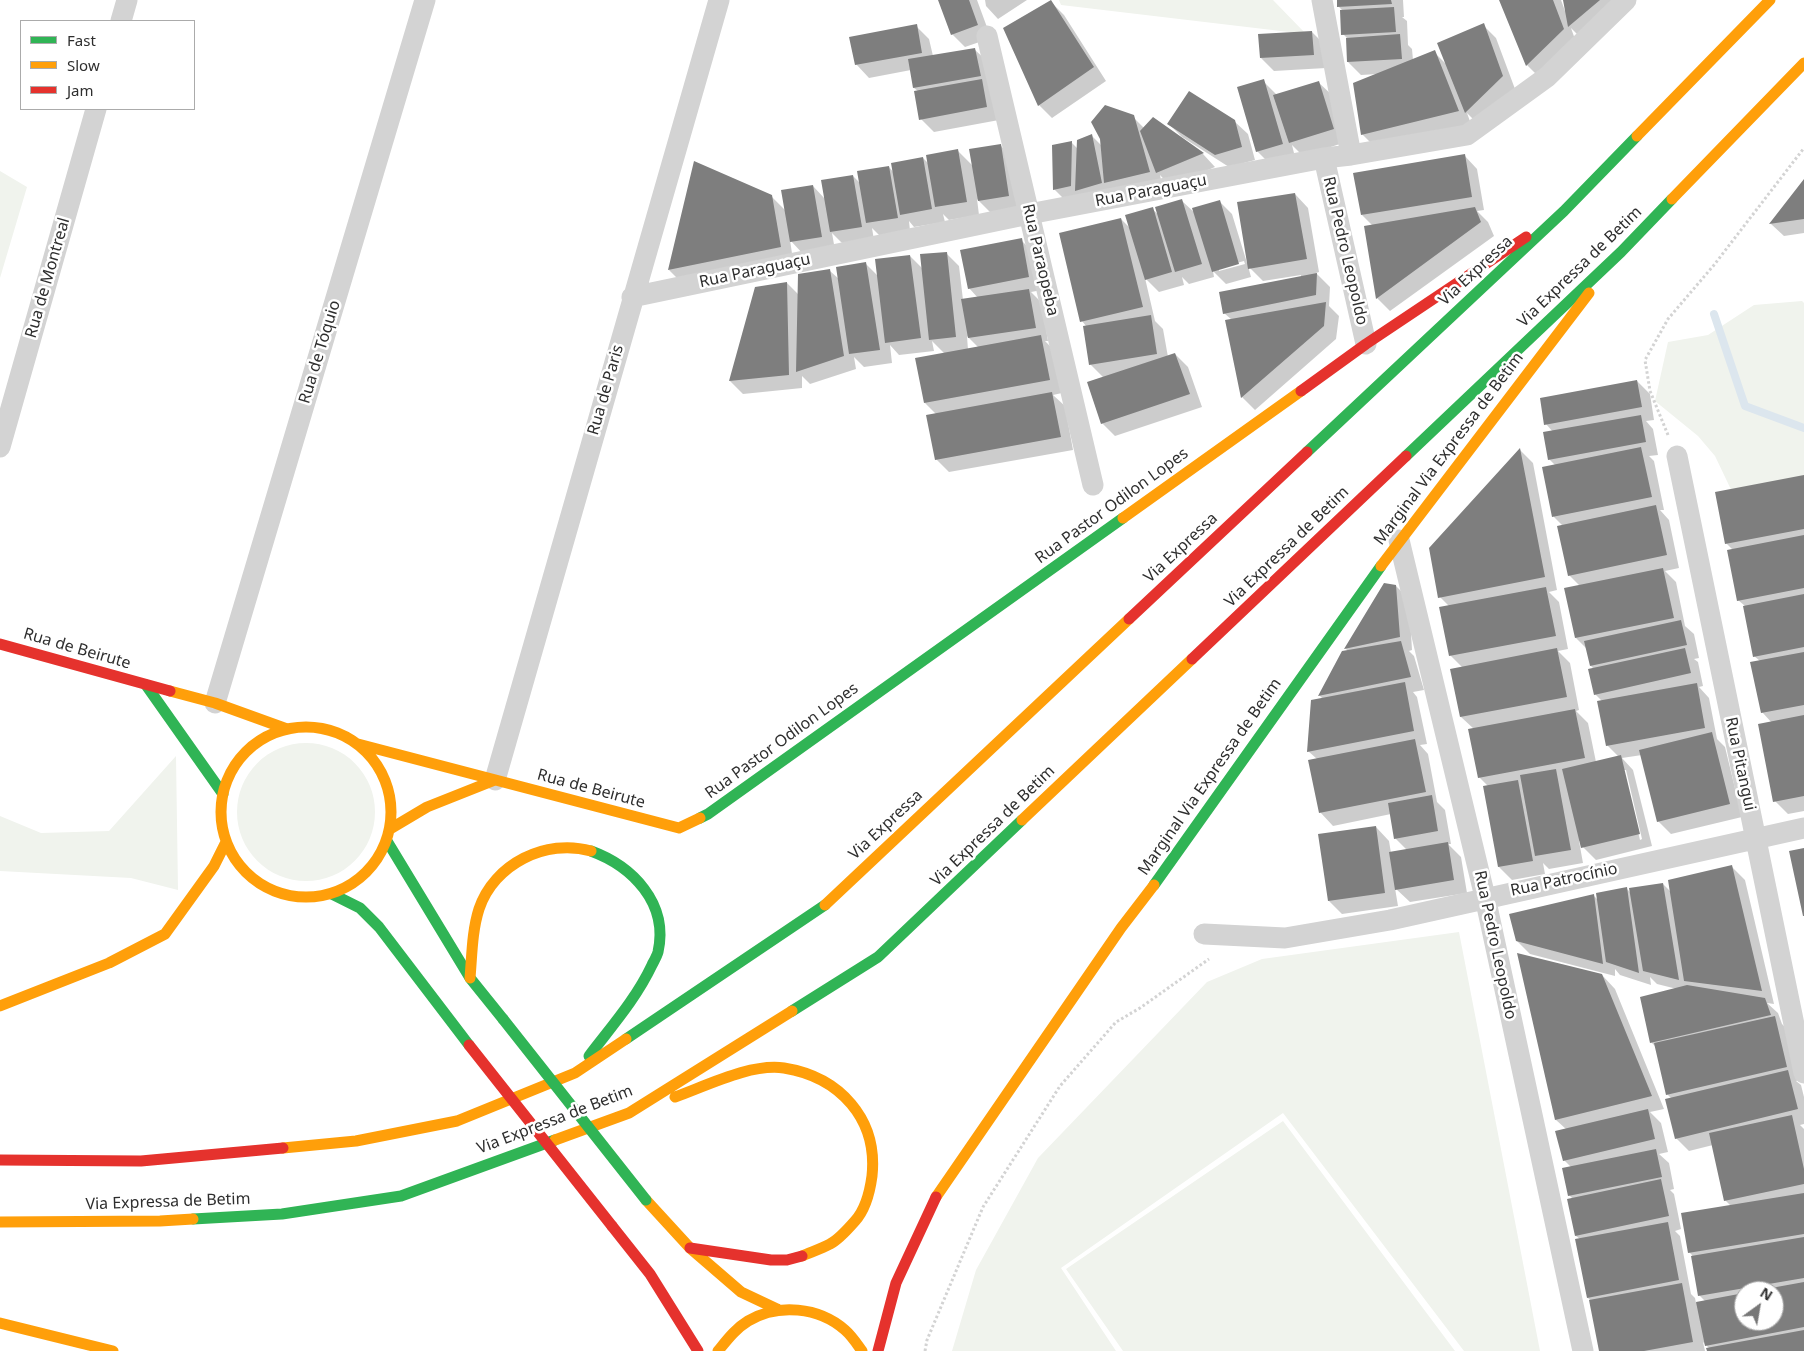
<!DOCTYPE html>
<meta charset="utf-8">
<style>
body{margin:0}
#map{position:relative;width:1804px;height:1351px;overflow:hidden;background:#fff;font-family:"Noto Sans",sans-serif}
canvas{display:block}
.legend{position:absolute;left:20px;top:20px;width:175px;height:90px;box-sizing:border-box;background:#fff;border:1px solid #ababab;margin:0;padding:6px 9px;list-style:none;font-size:15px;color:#2e2e2e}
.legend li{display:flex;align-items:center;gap:10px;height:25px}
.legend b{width:25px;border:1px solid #ababab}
.north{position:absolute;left:1734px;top:1281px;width:50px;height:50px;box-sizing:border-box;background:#fff;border:1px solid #ababab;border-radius:50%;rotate:32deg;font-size:14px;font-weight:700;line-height:20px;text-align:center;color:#2e2e2e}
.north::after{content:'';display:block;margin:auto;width:18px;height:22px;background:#777;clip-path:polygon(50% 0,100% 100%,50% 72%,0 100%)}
</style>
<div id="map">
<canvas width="1804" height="1351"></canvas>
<ul class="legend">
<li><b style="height:6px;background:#30b455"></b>Fast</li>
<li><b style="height:6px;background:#ff9f0a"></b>Slow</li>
<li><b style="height:6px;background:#e5322d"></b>Jam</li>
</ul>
<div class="north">N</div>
</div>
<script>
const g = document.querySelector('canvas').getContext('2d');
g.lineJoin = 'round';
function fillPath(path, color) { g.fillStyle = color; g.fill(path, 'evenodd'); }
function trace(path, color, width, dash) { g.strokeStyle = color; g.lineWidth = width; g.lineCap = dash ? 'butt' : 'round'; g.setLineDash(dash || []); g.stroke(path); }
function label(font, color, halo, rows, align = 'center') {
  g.font = font + ' "Noto Sans",sans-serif'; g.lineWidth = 5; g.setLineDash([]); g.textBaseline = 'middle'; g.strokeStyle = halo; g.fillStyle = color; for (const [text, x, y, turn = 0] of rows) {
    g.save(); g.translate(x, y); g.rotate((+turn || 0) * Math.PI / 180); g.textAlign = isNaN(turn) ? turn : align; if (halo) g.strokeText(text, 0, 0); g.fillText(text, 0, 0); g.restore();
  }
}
fillPath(new Path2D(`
 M1059,0H1273L1306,34L1061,5Z
 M0,171L27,187L0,278Z
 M1802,301L1804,303V515L1736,500L1715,456L1698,436L1655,401L1668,342L1708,335L1754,305Z
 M237 812a69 69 0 1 1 138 0a69 69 0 1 1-138 0Z
 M176,756L178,890L131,878L0,871V816L41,833L109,831Z
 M1459,932L1540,1351H1464L1283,1113L1061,1268L1116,1351H952L976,1270L1038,1158L1207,982L1262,959Z
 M1283,1121L1455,1351H1123L1066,1269Z`), '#f0f3ed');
fillPath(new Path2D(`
 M940,0H977L991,38L965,47L952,34Z
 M985,0H1027L998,19L986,6Z
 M1338,0H1403L1404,17H1402L1407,21L1408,45L1412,49L1413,60L1434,52L1446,64L1483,25L1496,38L1515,89L1479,125L1467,113L1471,124L1375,147L1362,134L1378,74L1361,75L1348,62L1347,38L1343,34V11L1339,7Z
 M1501,0H1561L1565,11L1566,10L1564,0H1628L1582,39L1571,28L1576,42L1540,78L1527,65Z
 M1051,2L1064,15L1106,81L1052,118L1039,105Z
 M916,26L929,39L933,56L974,49L988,62L999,120L934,132L921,119L918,91L914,88L911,70L869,78L856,64Z
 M1312,32L1325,45L1326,68L1274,71L1261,58Z
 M1263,81L1277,95L1318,82L1332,95L1346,142L1303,156L1292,145L1295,157L1270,164L1257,151Z
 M1133,117L1144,128L1153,119L1203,154L1215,167L1170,186L1160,175L1162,185L1067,202L1054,189L1072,143L1078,149L1092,136L1102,146Z
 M1234,121L1248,134L1255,160L1229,167L1182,137L1169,124Z
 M1000,145L1013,158L1022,209L992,214L977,199L979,215L949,220L943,214L945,222L914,227L909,221L910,231L880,236L872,228L874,240L844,245L832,233L835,250L804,255L790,240L793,260L682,283L669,270L771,196L786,211L813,186L825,199L853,176L860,183L889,167L894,173L923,158L929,164L958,151L973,166Z
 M1464,155L1477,169L1484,210L1477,211L1488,222L1494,236L1390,311L1377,298L1366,227L1373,226L1362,215Z
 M1804,181V233L1784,236L1771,224Z
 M1295,194L1308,208L1319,272L1316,273L1330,287L1329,306L1339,316L1336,339L1255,410L1242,397L1232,320L1224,313L1301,277V275L1263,281L1248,266L1251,277L1226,284L1213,271L1214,277L1189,284L1182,277L1184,285L1159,292L1145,278L1155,321L1163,329L1168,357L1175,354L1188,367L1202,407L1115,436L1102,423L1104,378L1090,364L1086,326L1082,321L1121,219L1131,229L1152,209L1159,215L1182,201L1196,214L1219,201L1232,214L1247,263ZM1244,261L1245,264L1219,271V268Z
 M1021,240L1034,253L1042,290L1031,292L1042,303L1048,341H1045L1054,350L1062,393L1053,395L1065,406L1073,450L949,472L936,459V414L925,403L945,354L932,341L934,351L899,355L890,345L892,363L864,367L854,357L856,369L810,384L802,376V388L743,394L730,381L756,288L787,283L799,295L830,271L839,279L866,264L878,276L910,256L923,269L946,253L959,266L963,300L978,298L969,288ZM967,336L979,348L968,350Z
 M1637,381L1650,394L1654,420L1646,421L1653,429L1658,455L1649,456L1654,461L1664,510H1660L1669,520L1679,568L1665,571L1676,582L1685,626L1694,634L1699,658L1694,659L1698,662L1703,686L1699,687L1709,698L1717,739L1725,747L1742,817L1671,834L1658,821L1642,755L1622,758L1633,770L1652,846L1596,860L1583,847L1581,841H1579L1583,863L1549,869L1543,863L1545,874L1512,880L1499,867L1488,786L1479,777L1474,729L1461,717L1452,670L1463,668L1450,655L1449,606L1440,597L1520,450L1533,463L1557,590L1549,592L1559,602L1568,649L1558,651L1570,663L1579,710L1576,711L1588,723L1596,762L1619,757L1607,745L1602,701L1595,694L1594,669L1591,666L1587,649L1576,638L1580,586L1569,575L1563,526L1554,517L1556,466L1549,459L1553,432L1546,424ZM1623,770H1626L1642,839L1640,840Z
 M1804,476V811L1788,814L1775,801L1772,723L1762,712L1760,661L1754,656L1745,606L1738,600L1733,550L1726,543Z
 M1396,586L1409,599L1412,650L1409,651L1414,656L1424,690L1413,692L1417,697L1427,744L1420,745L1428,754L1437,802L1445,810L1451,844H1448L1461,857L1467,893L1410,902L1395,888L1398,906L1342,914L1329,901L1376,827L1389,841L1391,853L1407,850L1395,838L1391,814L1333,826L1320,812L1317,759L1308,751L1323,699L1319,695L1348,651L1345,648Z
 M1732,867L1745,880L1774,1004L1767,1003L1778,1013L1782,1024L1788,1030L1800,1080L1796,1081L1801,1085L1804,1097V1124L1800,1125L1804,1129V1351H1708L1710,1349L1703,1342L1705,1351H1600L1590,1300L1588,1298L1580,1239L1576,1236L1573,1199L1569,1195L1571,1167L1564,1160L1566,1129L1556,1120L1602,975L1615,989L1664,1109L1650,1112L1661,1123L1668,1152L1659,1154L1669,1163L1674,1189L1670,1190L1674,1194L1681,1229L1675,1231L1680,1236L1691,1294L1695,1298L1696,1303L1706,1302L1699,1295L1692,1255L1689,1252L1731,1206L1725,1200L1713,1145L1689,1151L1676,1138L1672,1099L1667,1094L1657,1048L1651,1042L1677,989L1657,984L1650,977L1651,985L1620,975L1615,969V976L1530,954L1517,941L1594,896L1598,900L1626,888L1631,893L1663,884L1672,893ZM1744,1291H1774V1321H1744Z`), '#0003');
trace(new Path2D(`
 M1714,314L1745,406L1804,428`), '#dce6ee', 8);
fillPath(new Path2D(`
 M938,0H969L978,25L951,35Z
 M1051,0L1094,67L1038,106L1003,28Z
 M1337,0H1391L1392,4L1337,7Z
 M1499,0H1553L1564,29L1526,66Z
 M1563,0H1600L1568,27Z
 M1394,7L1396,32L1341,35L1340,10Z
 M1484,23L1503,76L1465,113L1437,43Z
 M917,24L922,53L855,65L849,37Z
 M1312,31L1314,55L1260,58L1258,34Z
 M1400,34L1402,59L1347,62L1346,38Z
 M975,48L981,76L913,88L908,59Z
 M1435,50L1459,111L1361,135L1353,83Z
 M982,79L987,107L919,120L914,91Z
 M1264,79L1283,144L1256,152L1237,87Z
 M1319,81L1334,129L1289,143L1273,95Z
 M1189,91L1235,120L1242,147L1215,155L1167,124Z
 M1105,105L1134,115L1150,172L1104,183L1100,139L1091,122Z
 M1153,117L1204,153L1156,173L1140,131Z
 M1092,134L1102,183L1075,191L1077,140Z
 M1072,141L1071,186L1053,190L1052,145Z
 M1001,144L1009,196L978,201L969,149Z
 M958,149L967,202L935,207L926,155Z
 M1465,154L1472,197L1361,215L1353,173Z
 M923,157L932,209L900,215L891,163Z
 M694,161L772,195L781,247L668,270Z
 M889,166L898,218L866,223L857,171Z
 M853,175L862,227L830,232L821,180Z
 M1804,179V219L1769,224Z
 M813,185L822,237L790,242L781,190Z
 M1295,193L1307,259L1248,269L1237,202Z
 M1182,199L1202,264L1175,272L1155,207Z
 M1220,200L1239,264L1212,272L1192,208Z
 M1153,207L1172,272L1145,280L1125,215Z
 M1475,207L1481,222L1376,299L1364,226Z
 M1121,218L1143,307L1080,322L1059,233Z
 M1022,238L1029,277L968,289L960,250Z
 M947,252L956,337L929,340L920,254Z
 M910,255L921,338L885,343L875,259Z
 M866,262L880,350L849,354L836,267Z
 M830,269L844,356L796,372L798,274Z
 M1317,273L1316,295L1223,314L1219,292Z
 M787,282L789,375L729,381L755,287Z
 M1029,289L1036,328L968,338L961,299Z
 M1326,302L1324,326L1241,398L1225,320Z
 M1151,315L1157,354L1089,365L1083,326Z
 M1041,335L1050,380L924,403L915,358Z
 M1175,353L1190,394L1101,424L1087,382Z
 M1637,380L1642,407L1544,425L1540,398Z
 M1052,392L1061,437L935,460L926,415Z
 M1641,415L1646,442L1548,460L1543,432Z
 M1641,447L1652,497L1552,517L1542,467Z
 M1520,448L1545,577L1438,598L1429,548Z
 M1804,475V529L1725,544L1715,492Z
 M1656,505L1667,555L1568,576L1557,526Z
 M1804,535V588L1737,601L1727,550Z
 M1663,568L1674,618L1575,638L1564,588Z
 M1384,583L1396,585L1400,637L1344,649Z
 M1546,587L1556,636L1449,656L1439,607Z
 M1804,594V647L1753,657L1743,606Z
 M1681,620L1687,645L1590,666L1584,641Z
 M1401,641L1411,677L1318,696L1342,651Z
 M1557,648L1567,697L1460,717L1450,669Z
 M1685,648L1691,673L1594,695L1588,669Z
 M1804,652V705L1761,713L1750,662Z
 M1405,682L1414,731L1307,752L1311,700Z
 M1697,683L1705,728L1606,746L1597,701Z
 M1575,709L1585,758L1478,778L1468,729Z
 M1804,715V796L1773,802L1758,724Z
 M1712,732L1730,804L1657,822L1639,750Z
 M1415,739L1426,792L1319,813L1308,760Z
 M1621,755L1640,834L1581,848L1562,769Z
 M1556,769L1571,850L1535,856L1520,775Z
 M1518,780L1533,861L1498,867L1483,786Z
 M1432,795L1438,831L1394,839L1388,803Z
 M1376,826L1385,893L1328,901L1318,834Z
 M1448,842L1454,880L1395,890L1389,852Z
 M1804,848V916H1803L1789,851Z
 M1732,865L1762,991L1684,981L1668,880Z
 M1663,883L1679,980L1643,971L1629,888Z
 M1627,887L1639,973L1606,962L1596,893Z
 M1594,894L1603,964L1516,941L1509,914Z
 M1517,953L1602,974L1652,1096L1555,1120Z
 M1687,985L1765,998L1771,1015L1650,1043L1640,997Z
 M1775,1016L1787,1067L1666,1095L1654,1043Z
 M1788,1070L1798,1109L1675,1139L1665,1099Z
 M1648,1109L1655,1139L1563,1161L1555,1131Z
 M1792,1115L1804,1169V1184L1724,1201L1709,1133Z
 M1656,1149L1662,1177L1568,1196L1562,1168Z
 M1661,1179L1669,1216L1575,1236L1567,1199Z
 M1804,1193V1234L1688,1253L1681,1213Z
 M1668,1222L1679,1280L1587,1298L1575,1239Z
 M1804,1237V1278L1698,1296L1691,1256Z
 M1804,1282V1327L1705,1346L1696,1302L1744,1293V1321H1774V1291L1760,1290Z
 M1682,1283L1693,1342L1644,1351H1599L1589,1300Z
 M1804,1330V1351H1707L1706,1348Z`), '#7e7e7e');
trace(new Path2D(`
 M1668,435L1650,391L1645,360L1668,319L1714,265L1804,148
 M925,1351L927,1340L983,1207L1060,1086L1116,1022L1140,1008L1209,959`), '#d3d3d3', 3, [2.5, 2.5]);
trace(new Path2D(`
 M1322,0L1351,155
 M121,21L127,0
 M987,36L1093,485
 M1324,158L1366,344
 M632,297L1029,214L1324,158L1351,155L1467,135L1547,77L1626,0
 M0,447L96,109
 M1677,456L1804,1073
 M1399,540L1485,897L1583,1351
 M215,703L425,0
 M495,780L719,0
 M1204,934L1285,938L1390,920L1804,828`), '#d3d3d3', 21);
trace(new Path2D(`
 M1307,452L1564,211L1637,136
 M1406,456L1621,252L1672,199
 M146,685L223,794
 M700,818L708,814L1123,518
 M387,841L470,978L503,1019
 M1154,885L1381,566
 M332,894L360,908L379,927L469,1045
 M792,1011L878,957L1022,820
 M626,1039L825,905
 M589,1056C611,1027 636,999 652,965C654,961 657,956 658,952C669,903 632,866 591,851
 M193,1219L282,1214L401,1196L555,1140`), '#30b455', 11);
trace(new Path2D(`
 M1637,136L1770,0
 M1672,199L1804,63
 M1123,518L1301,391
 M1381,566L1589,293
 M170,691L215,703L287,729
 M221 812a85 85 0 1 1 170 0a85 85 0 1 1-170 0Z
 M358,744L679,828L700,818
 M1022,820L1192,659
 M390,829L427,807L495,780
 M825,905L1129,619
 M470,978C472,955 472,931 479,909C494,864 546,838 591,851
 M0,1006L109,963L165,934L214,866L226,842
 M675,1097C706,1086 751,1063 784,1068C840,1077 878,1119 872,1176C870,1191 865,1210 855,1221C848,1229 838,1240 830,1244C821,1249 811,1252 802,1256
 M555,1140L629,1113L792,1011
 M283,1148L356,1141L457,1121L575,1073L626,1039
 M936,1197L1121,928L1154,885
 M646,1200L690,1248L741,1292L777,1309
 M0,1222L160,1221L193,1219
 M0,1323L113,1351
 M718,1351C727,1340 735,1329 748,1321C778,1303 819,1307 845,1330C852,1336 857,1344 862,1351`), '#ff9f0a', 11);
trace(new Path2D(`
 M1301,391L1366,344L1526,237
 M1129,619L1307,452
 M0,644L170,691
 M1192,659L1406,456
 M0,1160L141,1161L283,1148
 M612,1226L650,1274L698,1351
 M690,1248L771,1260H787L802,1256
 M878,1351L896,1283L936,1197`), '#e5322d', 11);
trace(new Path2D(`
 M503,1019L646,1200`), '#30b455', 11);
trace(new Path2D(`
 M469,1045L612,1226`), '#e5322d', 11);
label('16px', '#2e2e2e', '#fff', [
 ["Rua Paraguaçu",1151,191,-11],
 ["Rua Pedro Leopoldo",1345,251,77],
 ["Rua Paraopeba",1040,260,77],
 ["Via Expressa de Betim",1580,267,-44],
 ["Rua Paraguaçu",755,271,-12],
 ["Via Expressa",1476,271,-43],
 ["Rua de Montreal",48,278,-74],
 ["Rua de Tóquio",320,352,-73],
 ["Rua de Paris",606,390,-74],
 ["Marginal Via Expressa de Betim",1449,449,-53],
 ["Rua Pastor Odilon Lopes",1112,506,-36],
 ["Via Expressa de Betim",1287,547,-44],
 ["Via Expressa",1181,548,-43],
 ["Rua de Beirute",77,649,16],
 ["Rua Pastor Odilon Lopes",782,741,-36],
 ["Rua Pitangui",1740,764,78],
 ["Marginal Via Expressa de Betim",1210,777,-55],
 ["Rua de Beirute",591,789,15],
 ["Via Expressa",886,825,-43],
 ["Via Expressa de Betim",993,826,-44],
 ["Rua Patrocínio",1564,880,-12],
 ["Rua Pedro Leopoldo",1495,945,78],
 ["Via Expressa de Betim",555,1120,-21],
 ["Via Expressa de Betim",168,1202,-2]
]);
</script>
